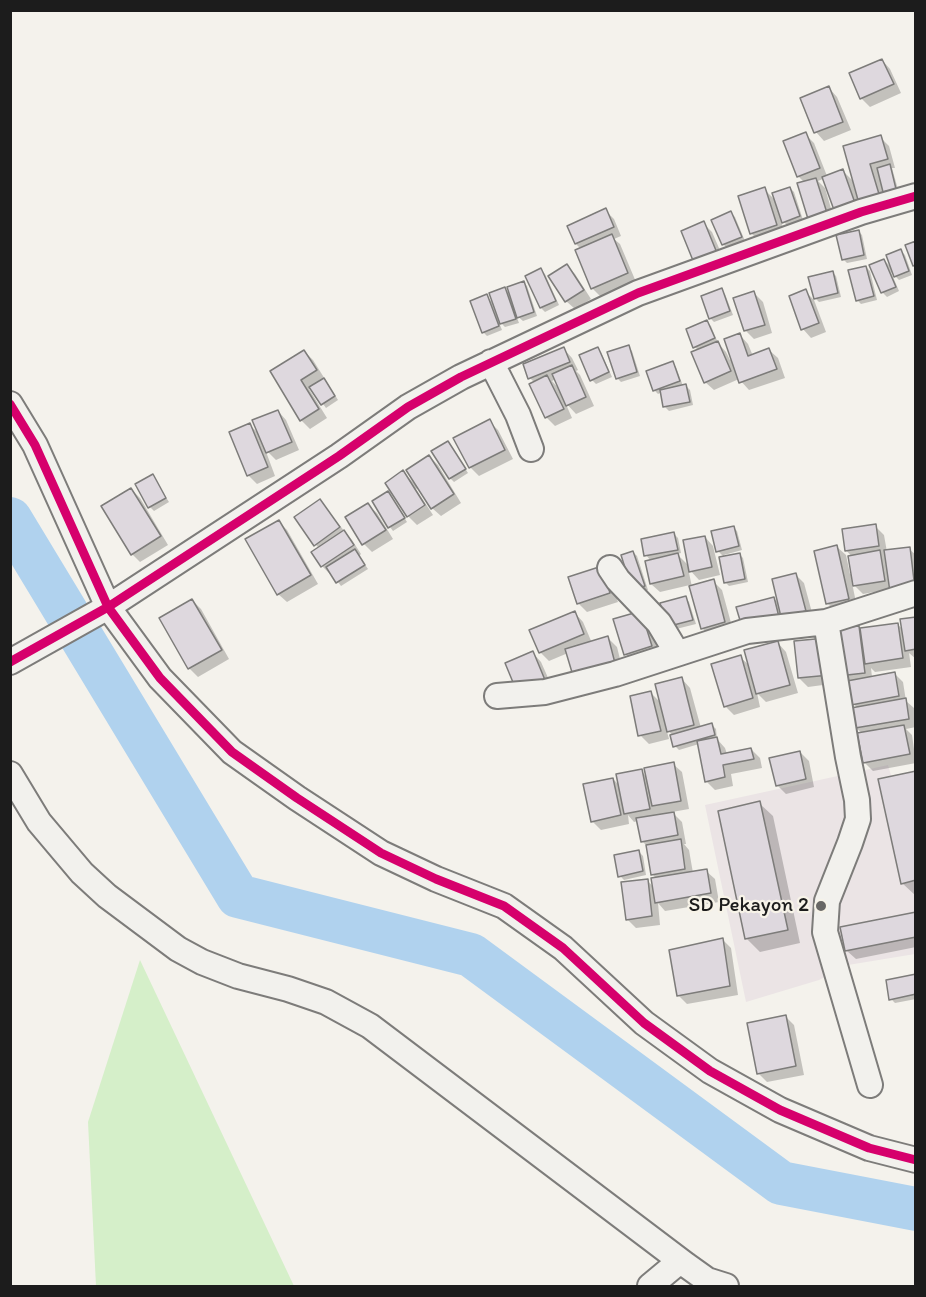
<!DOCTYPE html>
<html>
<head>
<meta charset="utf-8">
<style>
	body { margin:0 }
	#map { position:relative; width:926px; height:1297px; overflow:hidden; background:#f4f2ec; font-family:Itim,sans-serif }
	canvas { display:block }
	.frame { position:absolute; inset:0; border:12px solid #1c1c1c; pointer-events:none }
</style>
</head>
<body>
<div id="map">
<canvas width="926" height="1297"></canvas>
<div class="frame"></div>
</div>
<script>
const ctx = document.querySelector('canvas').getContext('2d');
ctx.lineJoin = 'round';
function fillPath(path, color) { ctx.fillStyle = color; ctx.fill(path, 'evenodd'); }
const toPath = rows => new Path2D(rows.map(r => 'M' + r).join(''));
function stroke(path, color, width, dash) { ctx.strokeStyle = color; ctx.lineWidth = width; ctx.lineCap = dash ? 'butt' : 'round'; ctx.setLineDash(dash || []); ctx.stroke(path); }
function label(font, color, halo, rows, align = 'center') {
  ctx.font = font + ' Itim,sans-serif'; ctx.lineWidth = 4.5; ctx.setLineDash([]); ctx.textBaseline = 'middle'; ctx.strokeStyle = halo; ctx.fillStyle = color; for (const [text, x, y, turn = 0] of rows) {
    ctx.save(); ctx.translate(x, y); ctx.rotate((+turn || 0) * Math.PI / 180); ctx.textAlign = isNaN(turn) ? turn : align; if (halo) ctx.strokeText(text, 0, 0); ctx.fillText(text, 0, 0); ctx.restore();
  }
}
const built = toPath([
	[888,765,915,858,915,954,848,965,819,980,746,1002,705,805]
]);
const green = toPath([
	[140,960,294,1286,96,1286,88,1122]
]);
const shadow = toPath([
	[882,60,890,69,901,93,870,107,861,98],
	[829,88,837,97,851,130,824,141,816,132],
	[805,134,814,143,827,176,843,171,855,183,880,137,889,146,895,168,892,168,899,193,888,195,882,189,886,203,868,208,857,196,862,212,825,178,818,181,825,188,835,222,818,227,805,183,798,176],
	[790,188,794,192,803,220,788,226,780,218,785,234,760,242,751,233,764,189,776,201],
	[605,210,614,219,621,236,614,239,620,244,636,282,601,297,592,288,581,249,576,244],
	[731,213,735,217,745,241,728,249,724,245,713,221],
	[703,223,712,232,725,262,695,262],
	[858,231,862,235,867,259,847,263,843,259],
	[901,251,905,255,912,275,899,280,891,272,899,291,887,297,883,293,871,266,884,260,893,269],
	[567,266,575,274,591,299,575,309,566,301],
	[866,267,870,271,877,300,861,304,857,300],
	[541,270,545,274,559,305,545,312,541,308,527,276],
	[832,272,836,276,841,297,819,302,815,298],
	[523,282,527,286,537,316,523,321,516,315,519,323,505,327,498,320,502,330,487,336,483,332,486,296,494,304,505,289,512,296],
	[721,290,725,294,733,315,714,322,710,318],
	[805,291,814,300,826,332,811,338,803,329,790,297],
	[754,293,763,302,772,333,754,339,745,330],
	[707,322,711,326,718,343,726,352,730,360,732,359,740,335,748,344,753,356,769,350,778,358,785,378,749,390,739,379,714,390,705,382,699,351,695,347],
	[628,347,632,351,640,376,621,382,617,378],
	[597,348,601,352,612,377,596,384,592,380],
	[564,349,572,358,578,370,576,371,580,375,594,406,576,414,565,402,572,418,555,426,547,418,531,385,535,383,530,378],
	[556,379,561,391,552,381],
	[304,351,313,360,338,400,326,408,311,387,309,389,327,418,310,429,301,420,272,371],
	[672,363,676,367,683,386,686,386,690,390,693,405,669,411,665,407,662,392,658,394,654,390],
	[278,411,286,420,299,450,276,460,265,449,275,476,257,484,248,475,250,425,261,436],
	[489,421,498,430,513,459,479,476,470,467,455,438],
	[448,442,468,473,454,482,450,478],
	[429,456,438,465,461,503,441,516,432,508,419,487,416,489,433,515,417,525,408,516,403,472,417,486],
	[152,476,169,502,154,511,150,507],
	[131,489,140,498,168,545,140,562,132,554],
	[392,497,407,522,393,531,390,527],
	[319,501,352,540,361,554,359,556,368,569,341,586,332,574,331,575,322,566,313,552,319,548,316,545],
	[368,505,377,513,393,539,372,552,364,544],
	[279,522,287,530,318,584,287,602,278,594],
	[875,526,884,535,887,552,909,549,916,555,916,598,891,589,863,594,852,583,857,607,836,612,827,603,837,547,846,555,850,574,852,573,852,557,846,550],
	[733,527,737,531,742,550,724,555,725,557,739,554,743,558,748,582,729,586,725,582,724,557,718,551],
	[674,534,678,538,681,553,677,554,690,567,705,537,713,546,720,575,699,580,688,568,692,587,713,581,722,590,733,630,711,637,702,628,690,585,660,592,651,584,651,561,646,555],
	[633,552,637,556,648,590,637,593],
	[795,574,804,583,814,620,743,626,774,598,780,605],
	[610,577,618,602,587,612,578,603],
	[685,598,689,602,696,624,672,630],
	[192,600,201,609,229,659,198,677,189,668],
	[575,613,583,622,592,643,608,638,617,647,624,675,568,653,549,661,540,652],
	[916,619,916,659,909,653,911,667,875,672,871,668,872,677,894,673,903,682,906,701,914,708,916,717,916,727,906,729,912,735,916,763,873,771,864,762,863,734,856,728,857,708,838,683,808,687,799,678,825,639,858,627,861,630,898,625,904,630],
	[649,621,659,655,634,662,625,654],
	[778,643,786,652,798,693,766,702,757,693,760,707,734,715,725,706,740,657,750,666],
	[533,653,541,662,553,689,527,699],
	[682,679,690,688,701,728,712,725,716,729,717,739,725,748,727,754,751,749,760,758,762,768,731,774,733,786,715,790,706,781,699,744,679,750,675,746,673,736,666,728,669,739,649,744,640,735,651,693,661,703],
	[800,752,809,761,814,787,786,794,777,785],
	[673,764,682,772,689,809,672,812,682,822,686,844,684,844,689,850,693,873,706,871,715,879,719,902,665,911,658,903,660,925,636,928,627,919,648,881,654,888,657,879,652,874,648,847,642,841,638,821,634,822,628,815,629,824,601,830,592,821,613,779,620,786,641,771,647,777],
	[916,773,916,896,902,883],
	[759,803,773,816,800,943,760,952,747,939],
	[639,852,643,856,646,875,624,880,620,876],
	[916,913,916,947,856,959,847,951],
	[722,939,731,948,738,995,687,1004,678,995],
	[915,976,916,999,895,1003,891,999],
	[785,1016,794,1025,804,1075,767,1082,759,1074,749,1024]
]);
const river = toPath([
	[10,519,238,896,471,955,781,1183,916,1209]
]);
const building = toPath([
	[882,59,894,84,860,99,849,73,882,59],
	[829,86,843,122,814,133,800,98,829,86],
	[806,132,820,168,797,177,783,141,806,132],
	[881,135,888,159,870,164,879,194,858,200,843,146,881,135],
	[890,164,896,189,883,192,877,168,890,164],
	[843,169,855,203,834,210,822,177,843,169],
	[816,178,827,213,808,219,797,183,816,178],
	[765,187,777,225,750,234,738,196,765,187],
	[790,187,800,216,782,223,772,193,790,187],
	[606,208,614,227,575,244,567,226,606,208],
	[731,211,742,237,722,245,711,220,731,211],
	[704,221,717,253,694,263,681,231,704,221],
	[859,230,864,255,842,260,836,235,859,230],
	[612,234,628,273,591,289,575,250,612,234],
	[916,241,916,265,913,266,905,245,916,241],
	[901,249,909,271,894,277,886,255,901,249],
	[884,259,896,287,881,293,869,265,884,259],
	[567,264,584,290,565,302,548,276,567,264],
	[866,266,874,296,856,301,848,270,866,266],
	[541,268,556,301,540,308,525,276,541,268],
	[833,271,838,293,814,299,808,277,833,271],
	[524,281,534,312,517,318,507,287,524,281],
	[505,287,516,319,500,324,489,293,505,287],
	[722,288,730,311,709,319,701,296,722,288],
	[806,289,819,323,801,330,789,296,806,289],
	[754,291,765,325,744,331,733,298,754,291],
	[487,294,499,326,482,333,470,301,487,294],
	[707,320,715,338,693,348,686,329,707,320],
	[740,333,748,356,769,348,777,369,739,383,724,339,740,333],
	[718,341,731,371,704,383,691,352,718,341],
	[629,345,637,372,616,379,607,352,629,345],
	[564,347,570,362,528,379,523,364,564,347],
	[598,347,609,372,590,381,579,355,598,347],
	[304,350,317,370,301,380,319,409,300,421,270,371,304,350],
	[673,361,680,381,653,391,646,371,673,361],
	[572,365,586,397,566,406,552,374,572,365],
	[547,375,564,409,545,418,529,384,547,375],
	[324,378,335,396,321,405,309,387,324,378],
	[686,384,690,402,663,407,660,390,686,384],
	[278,410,292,442,266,453,252,420,278,410],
	[490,419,505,450,469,468,453,438,490,419],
	[250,423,268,467,247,476,229,432,250,423],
	[448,441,466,469,449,479,431,451,448,441],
	[429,455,454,494,431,509,406,470,429,455],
	[403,470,425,505,407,517,385,483,403,470],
	[153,474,166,498,148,508,135,484,153,474],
	[131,488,161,536,131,555,101,506,131,488],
	[388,491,405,518,388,528,372,501,388,491],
	[320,499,340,527,314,546,294,517,320,499],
	[368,503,386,530,362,545,345,517,368,503],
	[279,520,311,575,277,595,245,539,279,520],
	[876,524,879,546,845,551,842,529,876,524],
	[734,526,739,546,716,552,711,531,734,526],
	[344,530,354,545,321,567,311,552,344,530],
	[674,532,678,550,644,556,641,539,674,532],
	[705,536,712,567,689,572,683,540,705,536],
	[837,545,849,599,826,604,814,551,837,545],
	[910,547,915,589,890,592,884,550,910,547],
	[355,549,365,565,336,583,326,567,355,549],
	[880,550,885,581,853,586,848,556,880,550],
	[633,551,645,586,632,590,621,555,633,551],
	[678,553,684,576,650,584,645,561,678,553],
	[740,553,745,579,724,583,719,557,740,553],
	[602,566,610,593,577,604,568,577,602,566],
	[796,573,806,611,781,617,772,579,796,573],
	[714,579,725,622,701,629,689,586,714,579],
	[686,596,693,620,666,627,660,603,686,596],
	[774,597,779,617,742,627,736,607,774,597],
	[192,599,222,650,188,669,159,618,192,599],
	[575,611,584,634,539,653,529,630,575,611],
	[641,611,652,646,624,655,613,619,641,611],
	[916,617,916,649,905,651,900,619,916,617],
	[898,623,903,658,865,664,860,628,898,623],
	[859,626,865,673,838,676,832,629,859,626],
	[608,636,616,667,574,679,565,649,608,636],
	[826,638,830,675,798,678,794,641,826,638],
	[778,641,790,685,756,694,744,650,778,641],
	[533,651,545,680,517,692,505,663,533,651],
	[741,655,753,698,724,707,711,664,741,655],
	[895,672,899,696,851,705,847,681,895,672],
	[682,677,694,725,667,732,655,684,682,677],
	[651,691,661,731,638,736,630,696,651,691],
	[906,698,909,719,855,728,851,708,906,698],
	[712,723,715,735,673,747,670,735,712,723],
	[904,725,910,754,863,763,857,733,904,725],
	[717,737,721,754,751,748,754,759,723,765,725,777,705,782,697,741,717,737],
	[800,751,806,779,776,786,769,758,800,751],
	[674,762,681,801,652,806,644,768,674,762],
	[642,769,650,809,624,814,616,774,642,769],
	[916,771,916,880,901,884,878,779,916,771],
	[613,778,621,815,591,822,583,784,613,778],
	[760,801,788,930,745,939,718,811,760,801],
	[674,812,678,835,641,842,636,818,674,812],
	[681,839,685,869,651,875,646,845,681,839],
	[639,850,643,871,618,877,614,855,639,850],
	[707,869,711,893,655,903,651,878,707,869],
	[648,879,652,916,626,920,621,882,648,879],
	[916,912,916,937,845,951,840,927,916,912],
	[723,938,730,986,677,996,669,950,723,938],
	[916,974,916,994,889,1000,886,980,916,974],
	[786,1015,796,1066,757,1074,747,1023,786,1015]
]);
const street = toPath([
	[491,362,518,415,531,449],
	[10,404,35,445,108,607,160,678,232,752,297,798,381,853,436,879,504,906,563,948,644,1023,710,1071,780,1110,869,1148,916,1160],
	[610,568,618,580,659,623,677,653],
	[826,622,848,757,857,800,858,819,850,843,827,901,825,932,870,1085],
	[10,662,108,607,339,456,408,407,461,377,638,293,861,212,916,196],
	[497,696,545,692,615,674,747,631,826,622,916,593],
	[10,774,39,822,82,873,107,896,178,949,202,962,238,976,288,989,326,1002,370,1026,686,1265,707,1280,726,1286],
	[650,1286,680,1261]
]);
const cycleway = toPath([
	[10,404,35,445,108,607,160,678,232,752,297,798,381,853,436,879,504,906,563,948,644,1023,710,1071,780,1110,869,1148,916,1160],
	[10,662,108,607,339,456,408,407,461,377,638,293,861,212,916,196]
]);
const markers = [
	[821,906,6,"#686765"]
];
const poiNames = [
	["SD Pekayon 2",809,906]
];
fillPath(built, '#ebe4e5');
fillPath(green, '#d5efc9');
fillPath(shadow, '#0003');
stroke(river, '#b0d2ee', 44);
fillPath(building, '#ded8de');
stroke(building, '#7d7c7a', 1.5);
stroke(street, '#7d7c7a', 28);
stroke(street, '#f2f1ed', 24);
stroke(cycleway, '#d6006c', 9);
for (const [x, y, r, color] of markers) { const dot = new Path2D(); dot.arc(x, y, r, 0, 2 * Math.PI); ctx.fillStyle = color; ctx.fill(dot); stroke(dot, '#f7f3e8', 2); }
label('21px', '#1c1c1c', '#f7f3e8', poiNames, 'right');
</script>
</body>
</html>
